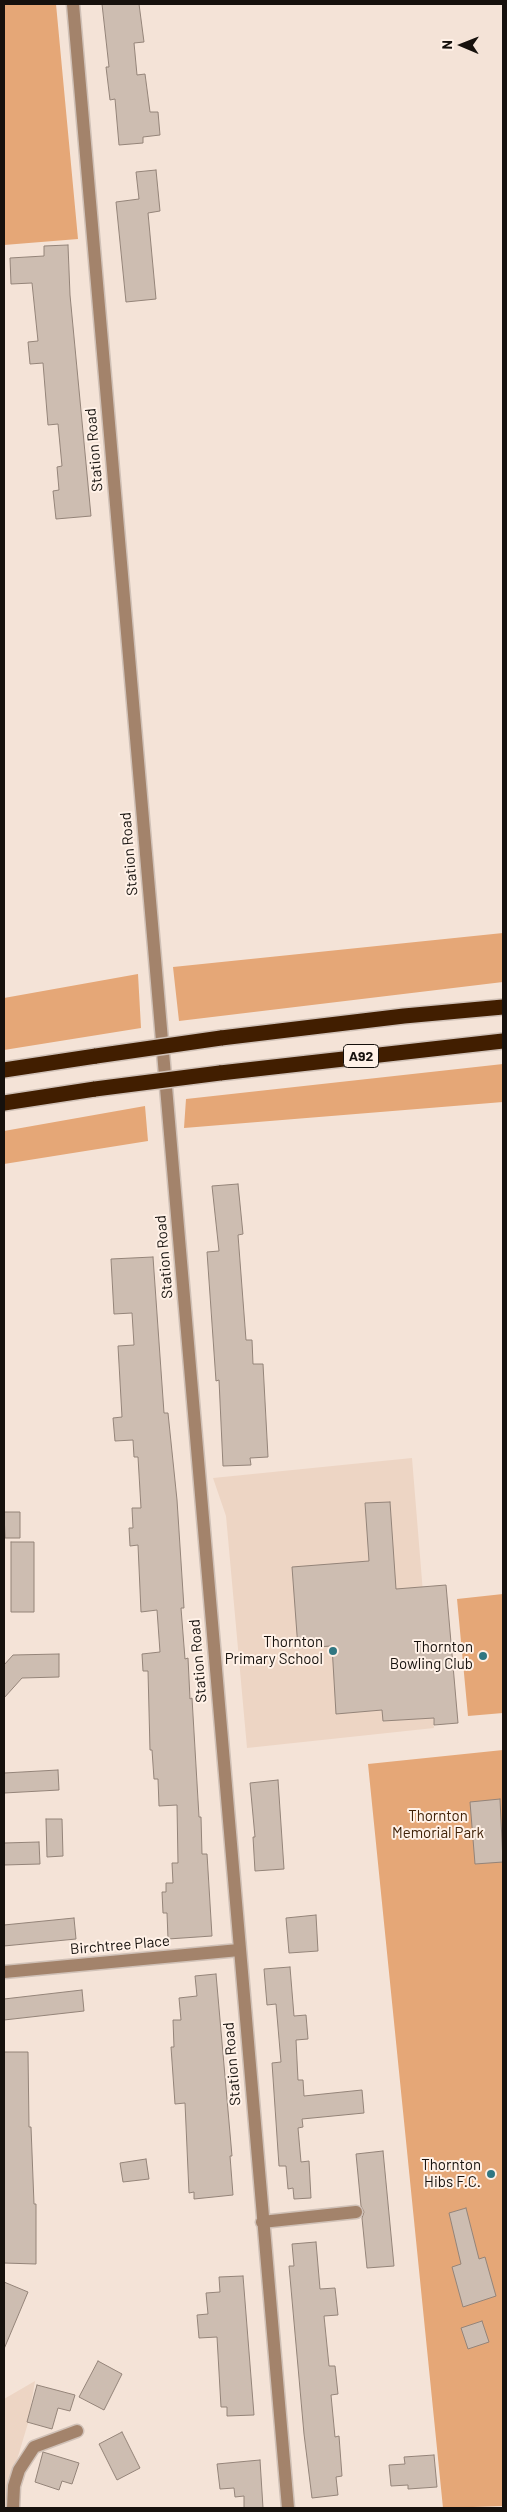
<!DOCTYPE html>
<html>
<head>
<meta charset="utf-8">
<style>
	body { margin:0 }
	#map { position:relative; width:507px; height:2512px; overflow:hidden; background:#f4e3d7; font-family:Barlow,sans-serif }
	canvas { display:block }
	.frame { position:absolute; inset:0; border:5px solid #16110d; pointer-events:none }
	.north { position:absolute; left:437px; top:20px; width:50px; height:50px; -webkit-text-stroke:4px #fff1e7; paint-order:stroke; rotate:271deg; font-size:14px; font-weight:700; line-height:20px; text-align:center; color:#16110d }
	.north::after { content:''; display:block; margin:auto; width:18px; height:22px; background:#16110d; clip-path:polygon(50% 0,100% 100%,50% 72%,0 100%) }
</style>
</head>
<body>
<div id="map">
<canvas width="507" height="2512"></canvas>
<div class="frame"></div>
<div class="north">N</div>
</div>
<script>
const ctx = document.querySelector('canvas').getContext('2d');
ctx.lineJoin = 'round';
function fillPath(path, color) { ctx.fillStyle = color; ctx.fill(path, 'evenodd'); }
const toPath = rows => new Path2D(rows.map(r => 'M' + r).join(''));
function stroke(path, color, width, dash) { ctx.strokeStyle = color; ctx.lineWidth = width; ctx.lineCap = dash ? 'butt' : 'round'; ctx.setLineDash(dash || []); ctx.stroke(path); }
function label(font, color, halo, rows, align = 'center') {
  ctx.font = font + ' Barlow,sans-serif'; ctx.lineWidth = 4; ctx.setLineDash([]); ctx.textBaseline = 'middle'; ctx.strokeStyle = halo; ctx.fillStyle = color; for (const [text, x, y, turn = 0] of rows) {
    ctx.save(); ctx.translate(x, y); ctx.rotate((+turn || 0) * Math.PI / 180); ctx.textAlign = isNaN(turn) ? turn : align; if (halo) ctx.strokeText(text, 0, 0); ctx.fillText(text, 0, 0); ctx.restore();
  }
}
const built = toPath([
	[412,1458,434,1728,247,1748,226,1516,213,1478],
	[35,2381,28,2423,8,2490,8,2508,4,2508,4,2399]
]);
const green = toPath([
	[4,4,56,4,78,239,4,245],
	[503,933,503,982,179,1021,173,967],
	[138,974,141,1028,4,1050,4,998],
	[503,1064,503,1102,184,1128,186,1099],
	[145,1106,148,1141,4,1164,4,1131],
	[503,1594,503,1713,468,1716,457,1599],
	[503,1750,503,2506,443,2508,368,1764]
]);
const building = toPath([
	[102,4,139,4,144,42,134,43,137,75,145,74,150,112,158,112,160,135,143,137,143,143,119,145,115,99,110,100,106,67,109,67,102,4],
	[156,170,160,211,148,213,156,299,126,302,116,202,139,199,136,172,156,170],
	[68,245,70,295,91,516,56,519,53,491,59,490,57,467,62,466,58,424,48,425,43,363,30,364,28,342,38,341,32,283,11,284,10,258,44,256,44,246,68,245],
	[238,1184,243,1234,238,1235,246,1340,252,1340,253,1364,263,1364,268,1457,250,1458,251,1465,223,1466,219,1380,216,1381,207,1252,219,1251,212,1186,238,1184],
	[153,1257,164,1413,168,1413,177,1500,184,1608,181,1608,185,1659,188,1658,190,1699,192,1698,199,1817,201,1817,202,1854,207,1854,212,1936,168,1939,167,1913,163,1913,162,1892,166,1892,166,1883,173,1883,172,1863,178,1863,177,1805,159,1806,158,1779,154,1779,152,1750,150,1750,148,1671,143,1671,142,1654,160,1652,157,1610,141,1612,138,1545,130,1546,129,1528,133,1528,132,1508,141,1508,138,1457,134,1457,133,1440,115,1441,113,1418,122,1417,118,1346,134,1345,132,1313,114,1314,111,1259,153,1257],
	[390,1502,396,1589,446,1585,458,1723,434,1725,434,1718,383,1721,382,1710,336,1714,332,1646,298,1648,292,1567,369,1561,365,1503,390,1502],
	[4,1512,20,1512,20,1538,5,1538,4,1512],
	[11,1542,34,1542,34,1612,11,1612,11,1542],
	[59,1654,59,1677,22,1678,4,1698,4,1665,13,1655,59,1654],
	[58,1770,59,1790,4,1793,4,1773,58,1770],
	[278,1780,284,1869,255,1871,253,1837,255,1837,250,1783,278,1780],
	[500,1799,503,1862,475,1864,470,1802,500,1799],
	[46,1819,62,1819,63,1856,47,1857,46,1819],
	[39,1842,40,1864,4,1865,4,1843,39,1842],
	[316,1915,318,1951,289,1953,286,1918,316,1915],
	[74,1918,76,1939,4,1946,4,1925,74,1918],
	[290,1967,294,2016,306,2015,308,2039,296,2040,298,2080,303,2080,304,2096,362,2090,364,2113,302,2119,303,2127,298,2128,301,2162,309,2161,311,2198,294,2199,293,2188,288,2189,286,2166,279,2166,272,2063,281,2062,276,2004,267,2005,264,1969,290,1967],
	[216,1974,232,2156,230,2156,233,2195,194,2199,194,2192,189,2193,185,2103,175,2104,171,2047,174,2047,173,2020,181,2020,179,1998,197,1996,195,1976,216,1974],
	[82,1990,84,2011,4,2020,4,1999,82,1990],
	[4,2052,28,2052,29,2127,31,2127,34,2204,36,2204,36,2264,4,2263,4,2052],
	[383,2151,394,2266,367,2268,362,2218,364,2212,361,2206,356,2154,383,2151],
	[146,2159,149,2179,123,2182,120,2163,146,2159],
	[466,2208,479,2259,485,2257,496,2296,463,2307,452,2267,461,2264,449,2213,466,2208],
	[316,2242,320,2289,335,2288,338,2315,324,2316,329,2366,335,2366,338,2394,331,2395,335,2437,339,2436,342,2476,336,2477,338,2495,312,2498,304,2434,289,2266,294,2266,292,2244,316,2242],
	[243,2276,254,2415,227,2416,227,2407,221,2407,217,2337,199,2338,197,2315,208,2314,206,2293,220,2292,219,2277,243,2276],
	[4,2282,28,2292,4,2349,4,2282],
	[482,2321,489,2342,468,2349,461,2328,482,2321],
	[98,2361,122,2374,104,2410,79,2397,98,2361],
	[37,2385,75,2395,70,2411,58,2408,52,2429,27,2422,37,2385],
	[122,2432,140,2468,117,2480,99,2444,122,2432],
	[43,2452,79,2463,72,2484,62,2481,59,2490,35,2482,43,2452],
	[434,2455,437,2487,408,2489,408,2485,391,2486,389,2465,405,2464,404,2457,434,2455],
	[260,2460,263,2508,244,2508,244,2496,235,2497,234,2488,220,2489,217,2464,260,2460]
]);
const minor = toPath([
	[73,4,288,2508],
	[4,1972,239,1950],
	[262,2222,356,2212],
	[13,2508,14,2486,19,2470,34,2447,77,2431]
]);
const highway = toPath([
	[221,1038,404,1016,503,1007],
	[4,1070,96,1056],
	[220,1073,503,1041],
	[4,1103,95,1089]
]);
const highwayBridge = toPath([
	[96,1056,221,1038],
	[95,1089,220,1073]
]);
const markers = [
	[333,1651,5,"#307782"],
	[483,1656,5,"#307782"],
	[491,2174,5,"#307782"]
];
const shields = [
	[361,1056,35]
];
const shieldNames = [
	["A92",361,1056]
];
const streetNames = [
	["Station Road",94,450,-95],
	["Station Road",129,854,-95],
	["Station Road",164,1257,-95],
	["Station Road",198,1661,-95],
	["Birchtree Place",120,1945,-5],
	["Station Road",232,2064,-95]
];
const poiNames = [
	["Thornton",323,1642],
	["Primary School",323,1659],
	["Thornton",473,1647],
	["Bowling Club",473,1664],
	["Thornton",481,2165],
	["Hibs F.C.",481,2182]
];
const parkNames = [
	["Thornton",438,1816],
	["Memorial Park",438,1833]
];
fillPath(built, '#edd5c4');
fillPath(green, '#e5a777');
fillPath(building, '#cdbdb1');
stroke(building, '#948479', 1);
stroke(minor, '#d0c1b7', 15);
stroke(highway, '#d0c1b7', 18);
stroke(minor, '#a3836b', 12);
stroke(highway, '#411e00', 15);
stroke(highwayBridge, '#d0c1b7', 18, []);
stroke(highwayBridge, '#411e00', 15);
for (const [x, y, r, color] of markers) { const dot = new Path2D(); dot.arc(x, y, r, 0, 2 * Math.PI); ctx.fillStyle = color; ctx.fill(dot); stroke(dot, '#fff1e7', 2); }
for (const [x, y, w] of shields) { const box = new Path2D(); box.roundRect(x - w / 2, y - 11.5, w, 23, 4); ctx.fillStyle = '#fff1e7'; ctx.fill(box); stroke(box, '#16110d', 1); }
label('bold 14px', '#16110d', null, shieldNames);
label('15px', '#16110d', '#fff1e7', streetNames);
label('15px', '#16110d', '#fff1e7', poiNames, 'right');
label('15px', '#412309', '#fff1e7', parkNames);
</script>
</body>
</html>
